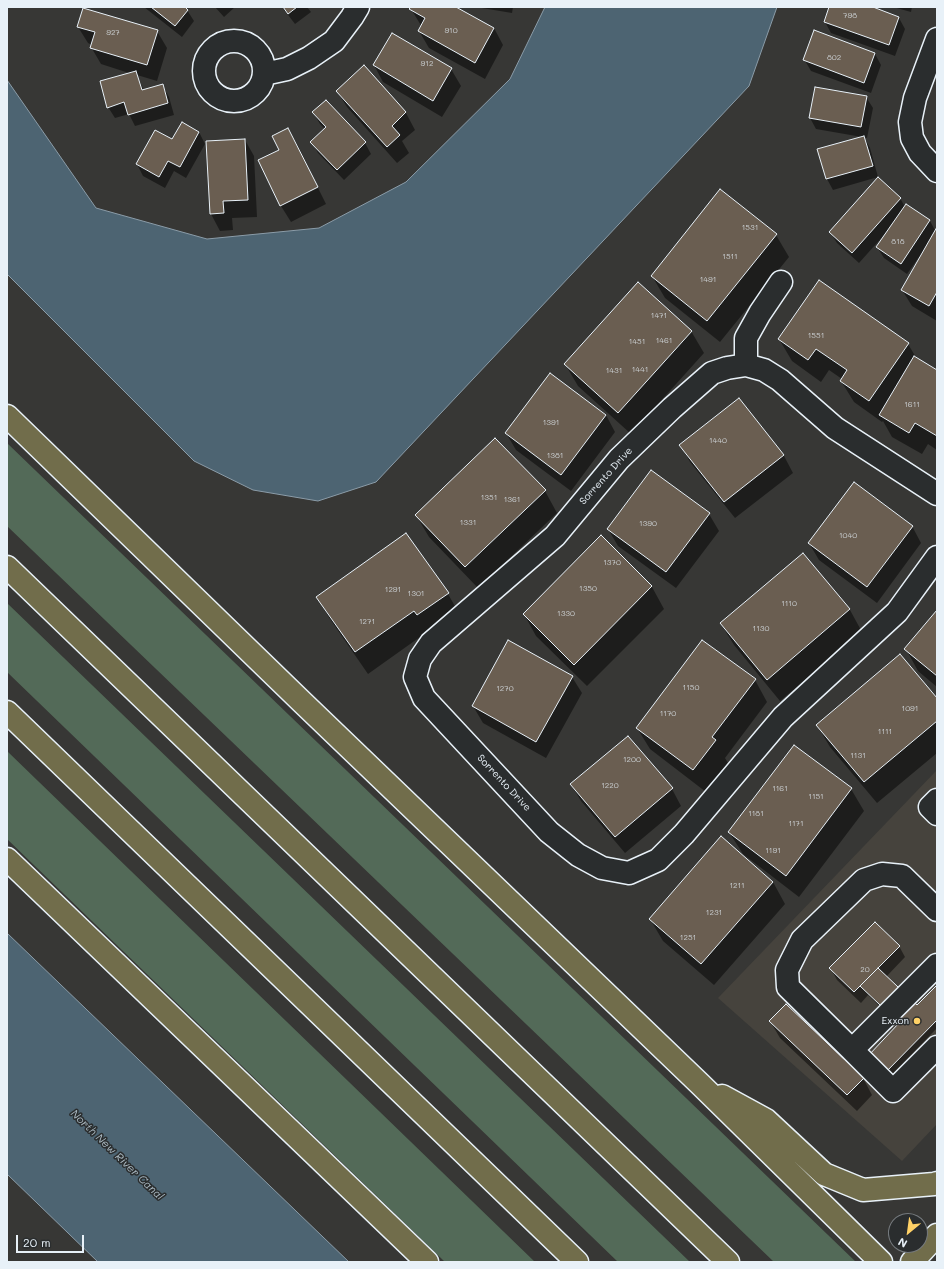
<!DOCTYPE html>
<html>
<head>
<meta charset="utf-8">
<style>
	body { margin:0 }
	#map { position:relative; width:944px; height:1269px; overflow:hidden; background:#373735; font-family:Mali,sans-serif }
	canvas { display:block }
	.frame { position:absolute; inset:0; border:8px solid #e8f1f8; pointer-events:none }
	.north { position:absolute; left:888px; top:1213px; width:40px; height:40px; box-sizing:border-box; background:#2a2d2e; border:1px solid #767b7f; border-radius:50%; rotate:209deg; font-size:11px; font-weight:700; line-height:16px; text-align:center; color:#e8f1f8 }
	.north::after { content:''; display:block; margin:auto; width:14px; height:18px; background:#ffd166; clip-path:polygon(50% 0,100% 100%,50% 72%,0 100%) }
	.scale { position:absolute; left:16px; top:1235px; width:68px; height:18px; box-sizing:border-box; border:2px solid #e8f1f8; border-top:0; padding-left:5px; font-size:12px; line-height:14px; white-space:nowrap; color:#e8f1f8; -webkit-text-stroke:3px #2a2d2e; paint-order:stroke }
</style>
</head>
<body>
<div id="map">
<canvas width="944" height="1269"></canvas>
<div class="frame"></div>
<div class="north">N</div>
<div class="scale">20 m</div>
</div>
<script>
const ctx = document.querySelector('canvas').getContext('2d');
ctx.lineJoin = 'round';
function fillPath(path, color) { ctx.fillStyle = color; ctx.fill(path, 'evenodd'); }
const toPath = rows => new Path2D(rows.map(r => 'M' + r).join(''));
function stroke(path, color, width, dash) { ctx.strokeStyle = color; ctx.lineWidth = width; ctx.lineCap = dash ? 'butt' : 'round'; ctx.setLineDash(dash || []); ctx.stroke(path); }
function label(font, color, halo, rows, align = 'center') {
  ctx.font = font + ' Mali,sans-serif'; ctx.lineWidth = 3; ctx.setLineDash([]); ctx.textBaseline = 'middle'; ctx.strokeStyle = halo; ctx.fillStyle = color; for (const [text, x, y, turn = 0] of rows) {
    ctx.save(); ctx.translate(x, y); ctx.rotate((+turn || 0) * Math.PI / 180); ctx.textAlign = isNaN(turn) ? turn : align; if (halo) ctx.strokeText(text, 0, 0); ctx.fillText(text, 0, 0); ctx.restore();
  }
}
const built = toPath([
	[937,770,937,1124,902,1161,718,998]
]);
const green = toPath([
	[7,443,856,1262,774,1262,7,526],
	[7,603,690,1262,618,1262,7,672],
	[7,751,535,1262,445,1262,7,839]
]);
const water = toPath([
	[545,7,777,7,749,86,376,482,318,501,253,490,194,461,7,274,7,80,96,208,207,239,319,228,406,182,510,79,545,7],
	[7,933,349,1262,98,1262,7,1174,7,933]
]);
const shadow = toPath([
	[144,7,183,7,187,10,194,21,182,37],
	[215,7,235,7,224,17],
	[282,7,307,7,311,12,295,24],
	[412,7,454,7,494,28,503,45,485,79,429,48,419,31,422,27,411,9],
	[476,7,513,7,512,13],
	[830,7,870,7,899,18,905,29,895,56,831,33,825,22],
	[893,7,912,7,911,12],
	[78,27,157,31,167,48,157,81,137,75,144,91,162,85,169,97,174,115,135,126,129,114,115,118,108,107,132,74,101,64,91,47,92,45,88,43],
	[815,31,875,54,881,65,871,93,811,71,804,59],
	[374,65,451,69,461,86,442,117,383,82],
	[364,66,406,113,415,130,402,141,409,153,397,163,347,107,337,91],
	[866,97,873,108,867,138,864,137,870,148,878,177,833,190,827,179,862,137,816,129,810,118],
	[313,112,365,143,371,154,344,180,318,153,312,142,325,129,320,124],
	[288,129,298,146,317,186,281,150],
	[155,131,173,141,199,132,205,144,186,178,174,171,165,188,143,176,137,164],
	[245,140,254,156,257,217,232,218,233,230,220,231,211,214],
	[318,188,326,204,291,222,281,206],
	[900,198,905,207,906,205,930,221,936,232,937,229,937,321,912,306,902,290,921,257,919,257,907,274,884,258,877,247,885,236,884,235,859,263,837,243,830,232],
	[776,235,789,257,720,342,665,298,652,276],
	[819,282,908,344,917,359,937,371,937,450,928,444,922,454,892,437,883,421,882,422,854,402,841,381,842,379,829,370,821,382,792,361,779,339],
	[691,331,704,353,631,434,578,386,565,364],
	[550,374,606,415,615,432,571,491,516,450,506,433],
	[739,400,784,456,793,473,735,518,690,462,681,445],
	[651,471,709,514,719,531,676,588,618,546,608,529],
	[545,491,557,513,478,588,429,537,416,515],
	[912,526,921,543,877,603,819,560,809,543],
	[601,537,652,587,664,609,587,686,536,636,524,614],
	[803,554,850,610,862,632,780,701,734,645,721,624],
	[448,594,460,615,427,632,368,674,330,619,317,597],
	[937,611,937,687,918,671,906,649],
	[572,677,582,693,546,758,483,723,473,706],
	[755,680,767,702,725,758,728,763,706,792,650,749,637,728],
	[937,699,937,753,877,803,830,747,817,725],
	[794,746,851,789,864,811,799,897,743,854,729,832],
	[571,784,672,789,681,806,625,853,581,801],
	[773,882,785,904,714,985,663,941,650,919],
	[899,946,905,957,886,977,917,1007,937,987,937,1028,889,1078,872,1061,899,1025,868,995,861,1003,837,980,831,969],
	[770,1021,863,1078,872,1095,857,1111,780,1038]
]);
const building = toPath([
	[151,7,185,7,188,10,175,26,151,7],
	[283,7,297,7,288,14,283,7],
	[411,7,456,7,494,28,475,63,418,31,425,18,409,9,411,7],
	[829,7,873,7,899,17,889,45,824,22,829,7],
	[83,8,158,30,147,65,90,48,95,32,77,27,83,8],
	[814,30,875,53,864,83,803,60,814,30],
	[392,33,452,68,433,101,373,65,392,33],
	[364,65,406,112,392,126,400,135,387,147,336,91,364,65],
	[136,71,142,90,163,84,168,103,128,115,124,102,107,108,100,81,136,71],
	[815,87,867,96,861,127,809,118,815,87],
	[326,100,366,142,337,170,310,142,326,127,312,112,326,100],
	[182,122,199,132,180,167,168,161,159,177,136,164,155,130,172,139,182,122],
	[288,128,318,187,280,206,258,160,279,150,272,136,288,128],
	[864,136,873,166,826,179,817,149,864,136],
	[245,139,248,200,223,201,224,213,210,214,206,141,245,139],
	[878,177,901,198,852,253,829,232,878,177],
	[720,189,777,234,707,321,651,276,720,189],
	[906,204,930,220,901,264,876,247,906,204],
	[937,227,937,292,929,306,901,290,937,227],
	[819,280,909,343,869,401,840,381,847,370,816,349,808,360,778,339,819,280],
	[638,282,692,331,618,413,564,364,638,282],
	[914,356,937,370,937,436,915,423,909,433,879,415,914,356],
	[550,373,606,415,561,475,505,433,550,373],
	[739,398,784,455,724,502,679,445,739,398],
	[495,438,546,490,465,567,415,515,495,438],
	[651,470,710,513,666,572,607,529,651,470],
	[854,482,913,526,867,587,808,543,854,482],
	[406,533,449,593,417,615,414,611,355,652,316,597,406,533],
	[601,535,652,586,574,665,523,614,601,535],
	[803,553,850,609,767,680,720,623,803,553],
	[937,610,937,676,904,649,937,610],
	[508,640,573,676,536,742,472,706,508,640],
	[702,640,756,679,712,737,716,740,693,770,636,728,702,640],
	[900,654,937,698,937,721,864,782,816,725,900,654],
	[628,736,673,788,615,837,570,784,628,736],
	[794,745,852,788,786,876,728,832,794,745],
	[721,836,773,882,701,964,649,919,721,836],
	[875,922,900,946,854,992,829,968,875,922],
	[878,968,917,1005,937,985,937,1020,885,1073,868,1056,899,1023,860,986,878,968],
	[786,1004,864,1078,847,1095,769,1021,786,1004]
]);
const minor = toPath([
	[937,39,915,98,910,122,912,138,920,153,937,171],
	'204 71a30 30 0 1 1 60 0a30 30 0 1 1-60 0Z',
	[264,74,287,69,309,58,334,41,352,17,358,7],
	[746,365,746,338,760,313,781,282],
	[937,494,835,428,780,380,764,370,746,365,727,368,712,373,672,408,619,459,555,536,431,643,420,659,415,677,424,698,549,832,578,855,602,868,629,873,658,860,684,834,783,717,897,612,937,557],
	[937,800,930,807,937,814],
	[937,965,852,1050,893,1091,937,1047],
	[852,1050,788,987,787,970,802,940,864,880,882,874,902,876,937,910]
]);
const major = toPath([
	[7,416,302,702,700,1084,881,1262],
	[7,859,427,1262],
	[722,1096,766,1120,824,1174,863,1190,934,1184,937,1183],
	[912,1262,937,1235]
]);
const highway = toPath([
	[7,567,728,1262],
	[7,712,577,1262]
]);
const markers = [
	[917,1021,4,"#ffd166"]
];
const numberNames = [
	["798",850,16],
	["910",451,31],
	["927",113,33],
	["802",834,58],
	["912",427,64],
	["1531",750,228],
	["818",898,242],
	["1511",730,257],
	["1491",708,280],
	["1471",659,316],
	["1551",816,336],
	["1461",664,341],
	["1451",637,342],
	["1441",640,370],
	["1431",614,371],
	["1611",912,405],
	["1391",551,423],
	["1440",718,441],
	["1381",555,456],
	["1351",489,498],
	["1361",512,500],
	["1331",468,523],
	["1390",648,524],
	["1040",848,536],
	["1370",612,563],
	["1350",588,589],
	["1291",393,590],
	["1301",416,594],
	["1110",789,604],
	["1330",566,614],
	["1271",367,622],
	["1130",761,629],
	["1150",691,688],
	["1270",505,689],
	["1091",910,709],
	["1170",668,714],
	["1111",885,732],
	["1131",858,756],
	["1200",632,760],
	["1220",610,786],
	["1161",780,789],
	["1151",816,797],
	["1181",756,814],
	["1171",796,824],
	["1191",773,851],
	["1211",737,886],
	["1231",714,913],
	["1251",688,938],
	["20",865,970]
];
const streetNames = [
	["Sorrento Drive",606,476,-48],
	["Sorrento Drive",504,783,47]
];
const poiNames = [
	["Exxon",909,1021]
];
const waterNames = [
	["North New River Canal",117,1155,44]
];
fillPath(built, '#46433d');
fillPath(green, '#536a58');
fillPath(water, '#4d6472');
stroke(water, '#8b9ca8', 1);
fillPath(shadow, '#0007');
fillPath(building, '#6a5e51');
stroke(building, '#e8f1f8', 1);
stroke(minor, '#e8f1f8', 25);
stroke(major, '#e8f1f8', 25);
stroke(highway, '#e8f1f8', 25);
stroke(minor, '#2a2d2e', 22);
stroke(major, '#716d4b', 22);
stroke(highway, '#716d4b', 22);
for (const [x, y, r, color] of markers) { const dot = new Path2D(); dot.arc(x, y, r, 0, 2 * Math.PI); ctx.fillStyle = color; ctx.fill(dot); stroke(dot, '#2a2d2e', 1.5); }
label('8px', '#c8ccce', null, numberNames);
label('10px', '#e8f1f8', '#2a2d2e', streetNames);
label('10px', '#e8f1f8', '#2a2d2e', poiNames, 'right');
label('italic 11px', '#aab9c2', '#2a2d2e', waterNames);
</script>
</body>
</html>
